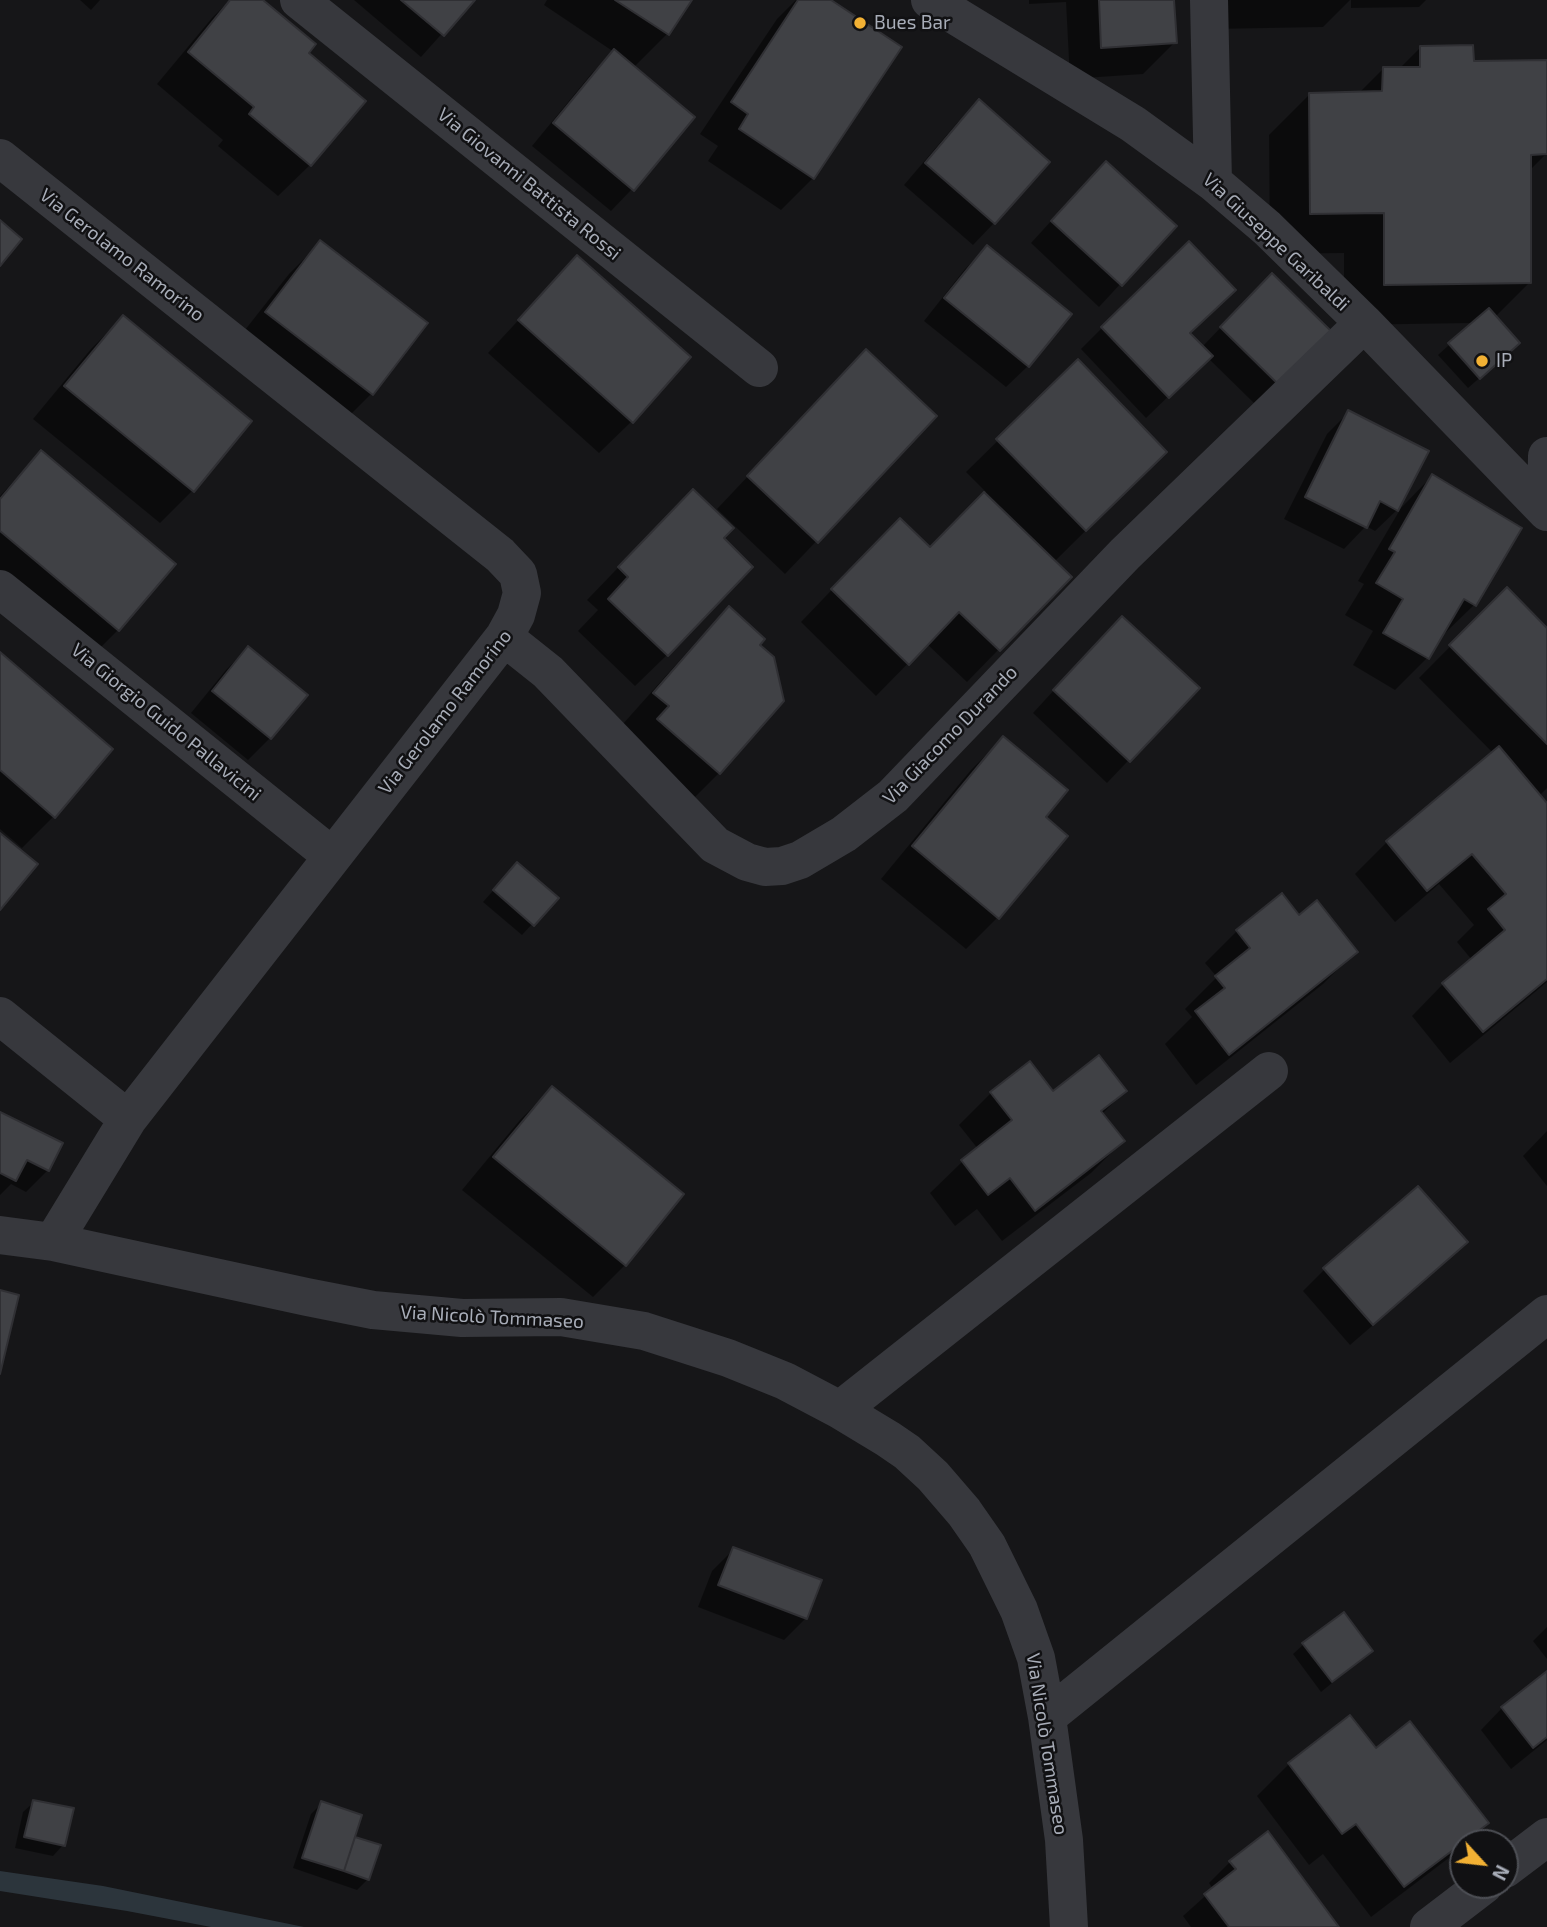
<!DOCTYPE html>
<html>
<head>
<meta charset="utf-8">
<style>
	body { margin:0 }
	#map { position:relative; width:1547px; height:1927px; overflow:hidden; background:#161618; font-family:"Exo 2",sans-serif }
	canvas { display:block }
	.north { position:absolute; left:1449px; top:1829px; width:70px; height:70px; box-sizing:border-box; background:#111113; border:2px solid #4d4f55; border-radius:50%; rotate:117deg; font-size:19px; font-weight:700; line-height:28px; text-align:center; color:#a8adb8 }
	.north::after { content:''; display:block; margin:auto; width:24px; height:32px; background:#f2b134; clip-path:polygon(50% 0,100% 100%,50% 72%,0 100%) }
</style>
</head>
<body>
<div id="map">
<canvas width="1547" height="1927"></canvas>
<div class="north">N</div>
</div>
<script>
const ctx = document.querySelector('canvas').getContext('2d');
ctx.lineJoin = 'round';
function fillPath(path, color) { ctx.fillStyle = color; ctx.fill(path, 'evenodd'); }
const toPath = rows => new Path2D(rows.map(r => 'M' + r).join(''));
function stroke(path, color, width, dash) { ctx.strokeStyle = color; ctx.lineWidth = width; ctx.lineCap = dash ? 'butt' : 'round'; ctx.setLineDash(dash || []); ctx.stroke(path); }
function label(font, color, halo, rows, align = 'center') {
  ctx.font = font + ' "Exo 2",sans-serif'; ctx.lineWidth = 5; ctx.setLineDash([]); ctx.textBaseline = 'middle'; ctx.strokeStyle = halo; ctx.fillStyle = color; for (const [text, x, y, turn = 0] of rows) {
    ctx.save(); ctx.translate(x, y); ctx.rotate((+turn || 0) * Math.PI / 180); ctx.textAlign = isNaN(turn) ? turn : align; if (halo) ctx.strokeText(text, 0, 0); ctx.fillText(text, 0, 0); ctx.restore();
  }
}
const water = toPath([
	[0,1871,103,1886,304,1927,211,1927,127,1911,0,1891]
]);
const shadow = toPath([
	[80,0,100,0,91,10],
	[230,0,261,0,306,54,310,165,278,196,218,146,223,140,157,84,212,18],
	[354,0,472,0,421,57],
	[547,0,689,0,667,34,633,68,632,189,611,211,532,146,592,73,614,52,544,5],
	[796,0,828,0,813,178,781,210,708,161,718,146,700,134,777,19],
	[1029,0,1173,0,1175,42,1143,74,1070,79,1066,2,1029,4],
	[1212,0,1350,0,1323,27,1213,29],
	[1351,0,1426,0,1419,7,1351,8],
	[1420,48,1546,154,1529,171,1530,282,1495,317,1507,354,1468,388,1438,355,1473,323,1344,325,1344,253,1270,254,1269,135,1310,94,1358,94,1383,69,1400,68],
	[979,102,994,223,973,245,904,185,957,123],
	[1084,185,1174,226,1099,307,1031,243],
	[321,242,371,394,340,425,234,344,289,274],
	[987,247,1028,366,1006,387,924,321,965,269],
	[577,257,688,357,631,422,599,453,488,353],
	[1250,297,1329,331,1256,405,1208,358,1146,418,1081,349,1102,328,1189,333,1202,347],
	[123,317,249,421,192,491,160,523,33,419,91,349],
	[1078,362,1165,452,1054,562,1069,577,967,682,927,644,876,696,801,622,868,552,929,549,986,492,966,472],
	[835,384,935,417,785,574,717,509],
	[1349,412,1397,510,1375,531,1366,526,1344,549,1284,519,1327,434],
	[41,452,174,564,118,630,86,662,0,589,0,496],
	[1432,476,1474,605,1442,636,1440,636,1427,658,1395,690,1353,665,1373,631,1345,615,1364,584,1358,581,1401,508],
	[661,523,721,538,667,655,635,686,578,631,598,610,587,600],
	[1507,589,1547,630,1547,788,1539,796,1547,806,1547,982,1450,1063,1412,1016,1443,984,1472,960,1457,942,1474,925,1439,884,1395,922,1355,874,1387,842,1493,753,1419,678],
	[729,609,758,645,719,773,687,805,622,725,697,641],
	[1100,640,1197,688,1107,783,1033,713],
	[248,648,305,695,270,738,248,760,191,713,226,670],
	[0,655,54,816,22,848,0,829],
	[1003,738,1043,817,1066,836,997,918,966,949,881,879,971,770],
	[507,875,556,898,522,935,483,902],
	[1299,918,1355,952,1323,984,1196,1085,1165,1044,1192,1017,1185,1009,1217,977,1205,963,1237,931],
	[1030,1064,1052,1093,1125,1091,1102,1114,1123,1141,1091,1173,1002,1241,977,1209,955,1226,930,1193,962,1162,978,1149,959,1125,991,1093],
	[552,1088,682,1195,625,1265,593,1297,462,1190,520,1120],
	[0,1114,48,1170,26,1192,11,1184,0,1195],
	[1547,1131,1547,1186,1523,1156],
	[1465,1242,1444,1264,1350,1345,1303,1291,1325,1269],
	[734,1549,806,1618,784,1640,698,1607,712,1571],
	[1547,1627,1547,1659,1533,1641],
	[1304,1644,1371,1651,1321,1692,1293,1654],
	[1547,1673,1547,1740,1511,1769,1481,1730,1502,1708],
	[1375,1750,1486,1823,1466,1843,1463,1843,1454,1854,1371,1917,1323,1854,1309,1865,1257,1796,1289,1764],
	[34,1802,63,1845,53,1856,15,1848,23,1812],
	[322,1803,353,1838,379,1846,368,1879,357,1890,293,1868,311,1814],
	[1230,1862,1337,1927,1191,1927,1183,1916,1213,1889,1209,1883]
]);
const building = toPath([
	[230,0,263,0,316,44,309,53,366,101,311,166,249,114,254,107,188,52,230,0],
	[401,0,475,0,444,36,401,0],
	[615,0,692,0,669,35,615,0],
	[798,0,831,0,902,47,814,179,739,129,748,114,731,102,798,0],
	[1099,0,1174,0,1177,43,1101,48,1099,0],
	[1473,45,1474,61,1547,60,1547,154,1531,155,1531,283,1384,285,1384,213,1310,214,1309,93,1382,91,1383,67,1420,67,1420,46,1473,45],
	[614,49,695,117,634,191,553,123,614,49],
	[979,99,1050,162,995,224,925,163,979,99],
	[1106,161,1177,226,1122,286,1051,221,1106,161],
	[0,220,22,239,0,266,0,220],
	[320,240,428,323,373,395,265,312,320,240],
	[1189,241,1236,290,1190,333,1213,356,1169,398,1101,327,1189,241],
	[987,245,1072,314,1029,367,944,298,987,245],
	[577,255,691,357,633,423,518,320,577,255],
	[1272,273,1331,331,1279,385,1220,327,1272,273],
	[1489,308,1520,343,1480,379,1448,343,1489,308],
	[123,315,252,421,194,492,64,386,123,315],
	[866,349,937,416,818,543,747,476,866,349],
	[1078,359,1167,452,1086,531,996,439,1078,359],
	[1348,410,1429,451,1398,511,1380,501,1367,528,1305,497,1348,410],
	[41,450,176,564,119,631,0,531,0,499,41,450],
	[1432,474,1522,528,1476,606,1464,599,1429,659,1383,633,1403,599,1376,583,1395,552,1389,549,1432,474],
	[693,489,734,528,724,538,753,567,668,656,608,599,628,577,618,567,693,489],
	[984,492,1072,577,1000,651,959,612,909,665,831,589,900,518,930,547,984,492],
	[1507,587,1547,628,1547,744,1449,645,1507,587],
	[729,606,765,639,760,645,774,657,784,701,720,774,657,719,669,706,653,693,729,606],
	[1122,616,1200,688,1130,762,1053,690,1122,616],
	[248,646,308,695,271,739,212,691,248,646],
	[0,652,113,749,55,818,0,770,0,652],
	[1003,736,1068,790,1046,817,1068,836,999,919,912,846,1003,736],
	[1499,746,1547,803,1547,979,1483,1032,1442,983,1505,930,1488,909,1506,894,1472,854,1427,891,1386,841,1499,746],
	[0,833,38,864,0,910,0,833],
	[517,862,559,898,534,926,493,890,517,862],
	[1282,893,1299,915,1317,900,1358,952,1229,1055,1195,1011,1225,988,1215,976,1250,948,1236,930,1282,893],
	[1099,1055,1127,1091,1101,1111,1125,1141,1035,1211,1010,1178,988,1195,961,1160,1012,1120,990,1092,1030,1061,1053,1091,1099,1055],
	[552,1086,684,1194,626,1266,493,1157,552,1086],
	[0,1112,63,1143,49,1171,27,1160,16,1181,0,1173,0,1112],
	[1418,1186,1468,1242,1373,1325,1323,1268,1418,1186],
	[0,1290,19,1295,0,1374,0,1290],
	[733,1547,822,1580,807,1619,718,1585,733,1547],
	[1344,1612,1373,1651,1332,1682,1302,1643,1344,1612],
	[1547,1671,1547,1737,1533,1748,1501,1707,1547,1671],
	[1350,1715,1376,1748,1410,1721,1489,1823,1404,1887,1356,1824,1342,1834,1288,1763,1350,1715],
	[33,1800,74,1808,65,1846,24,1837,33,1800],
	[321,1801,362,1815,344,1871,302,1858,321,1801],
	[1268,1831,1339,1927,1229,1927,1204,1894,1236,1869,1229,1861,1268,1831],
	[355,1837,381,1845,369,1880,344,1871,355,1837]
]);
const minor = toPath([
	[299,0,759,368],
	[930,0,1133,124,1213,182,1267,228,1364,323,1547,512],
	[1209,0,1213,182],
	[0,158,500,555,518,574,522,593,516,615,504,637,128,1119,53,1242],
	[1546,511,1547,456],
	[0,589,332,856],
	[504,637,548,672,715,845,747,862,765,867,782,866,800,860,844,834,893,796,1125,554,1364,323],
	[0,1016,128,1119],
	[0,1235,53,1242,307,1297,373,1310,462,1318,561,1317,644,1331,728,1358,785,1381,840,1410,888,1439,907,1452,933,1476,964,1512,987,1545,1019,1610,1036,1658,1047,1717,1064,1840,1069,1927],
	[840,1410,1269,1071],
	[1047,1717,1547,1314],
	[1505,1869,1547,1837],
	[1429,1927,1484,1885]
]);
const markers = [
	[860,23,7,"#f2b134"],
	[1482,361,7,"#f2b134"]
];
const poiNames = [
	["Bues Bar",874,23],
	["IP",1496,361]
];
const streetNames = [
	["Via Giovanni Battista Rossi",529,184,39],
	["Via Giuseppe Garibaldi",1276,242,43],
	["Via Gerolamo Ramorino",122,255,38],
	["Via Gerolamo Ramorino",445,712,-52],
	["Via Giorgio Guido Pallavicini",166,722,39],
	["Via Giacomo Durando",950,735,-46],
	["Via Nicolò Tommaseo",492,1317,3],
	["Via Nicolò Tommaseo",1047,1744,81]
];
fillPath(water, '#2c353c');
fillPath(shadow, '#0007');
fillPath(building, '#404145');
stroke(building, '#303034', 2);
stroke(minor, '#37383d', 38);
for (const [x, y, r, color] of markers) { const dot = new Path2D(); dot.arc(x, y, r, 0, 2 * Math.PI); ctx.fillStyle = color; ctx.fill(dot); stroke(dot, '#111113', 2.5); }
label('19px', '#a8adb8', '#111113', poiNames, 'left');
label('19px', '#a8adb8', '#111113', streetNames);
</script>
</body>
</html>
